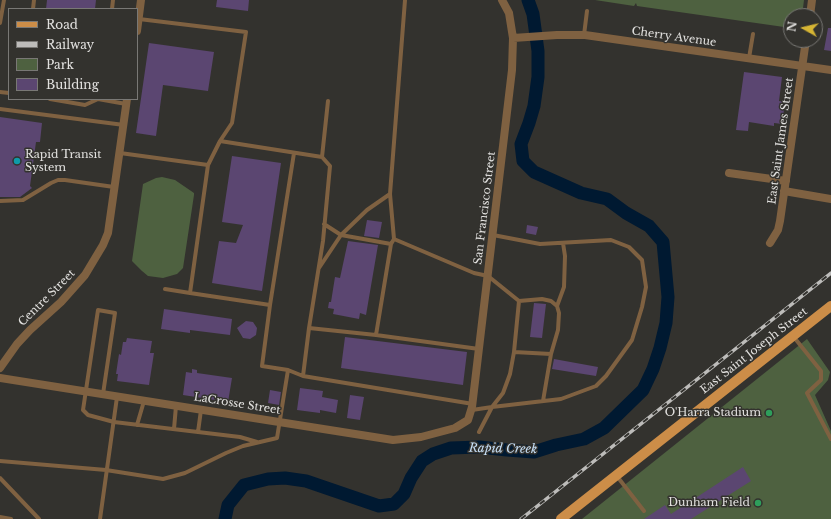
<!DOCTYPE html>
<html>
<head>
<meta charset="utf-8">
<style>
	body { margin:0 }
	#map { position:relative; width:831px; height:519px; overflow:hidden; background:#33322e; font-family:"Libre Baskerville",serif }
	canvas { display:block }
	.legend { position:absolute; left:8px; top:8px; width:130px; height:92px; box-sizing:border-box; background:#33322e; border:1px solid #797875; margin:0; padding:5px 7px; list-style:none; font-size:12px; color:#e2e1df }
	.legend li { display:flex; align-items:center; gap:8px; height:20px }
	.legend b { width:20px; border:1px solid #797875 }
	.north { position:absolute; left:783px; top:8px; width:40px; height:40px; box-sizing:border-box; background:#33322e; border:1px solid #797875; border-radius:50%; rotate:278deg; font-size:11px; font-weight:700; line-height:16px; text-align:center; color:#e2e1df }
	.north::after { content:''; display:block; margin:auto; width:14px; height:18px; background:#d6b534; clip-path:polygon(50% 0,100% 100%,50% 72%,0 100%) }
</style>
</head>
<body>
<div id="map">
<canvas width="831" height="519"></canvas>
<ul class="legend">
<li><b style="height:5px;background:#cc8d48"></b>Road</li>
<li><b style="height:5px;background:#bdbcba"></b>Railway</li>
<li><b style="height:11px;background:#4e6140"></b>Park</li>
<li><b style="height:11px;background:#5b4671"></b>Building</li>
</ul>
<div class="north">N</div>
</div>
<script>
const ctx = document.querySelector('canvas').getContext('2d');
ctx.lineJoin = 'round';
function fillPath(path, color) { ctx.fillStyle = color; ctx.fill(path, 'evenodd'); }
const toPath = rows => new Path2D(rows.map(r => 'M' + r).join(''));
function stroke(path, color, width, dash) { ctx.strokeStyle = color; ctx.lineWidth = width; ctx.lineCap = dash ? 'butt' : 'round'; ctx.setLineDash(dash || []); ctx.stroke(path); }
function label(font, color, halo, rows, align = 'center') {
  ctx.font = font + ' "Libre Baskerville",serif'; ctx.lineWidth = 3; ctx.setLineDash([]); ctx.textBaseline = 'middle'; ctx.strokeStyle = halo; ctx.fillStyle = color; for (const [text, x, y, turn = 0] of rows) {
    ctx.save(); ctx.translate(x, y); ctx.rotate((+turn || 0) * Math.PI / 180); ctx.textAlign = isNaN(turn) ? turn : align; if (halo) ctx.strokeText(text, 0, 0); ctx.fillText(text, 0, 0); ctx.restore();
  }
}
const green = toPath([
	[595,0,804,0,802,16,791,16,791,28,637,6,636,3,634,6],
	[162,177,175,180,194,193,194,195,183,268,177,274,163,278,148,276,142,271,132,261,143,184,156,178],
	[807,339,830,372,828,380,815,395,831,431,831,519,582,519]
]);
const river = toPath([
	[225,519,228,505,244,485,268,479,285,478,306,481,379,506,394,504,404,494,411,478,422,461,433,454,451,448,479,447,507,450,534,452,556,445,584,439,604,428,643,390,653,369,660,348,666,323,668,297,663,242,649,226,626,213,607,199,581,193,534,172,523,161,521,144,529,123,534,106,538,77,538,51,533,14,528,0]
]);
const building = toPath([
	[47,0,96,0,95,9,46,9],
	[217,0,249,0,248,11,216,7],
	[828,28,831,28,831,51,824,50],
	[149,43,214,52,208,91,163,85,156,136,136,133],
	[744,72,782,77,779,101,785,102,782,124,774,123,774,126,749,122,748,131,736,130],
	[0,117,42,123,40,142,36,142,30,186,32,188,20,197,0,197],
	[232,156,281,163,262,291,212,283,219,241,236,243,243,225,222,222],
	[367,220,382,222,379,238,364,236],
	[527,225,538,227,536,235,526,233],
	[348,241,378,245,366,315,360,313,359,319,333,314,334,309,328,308,329,302,331,302,335,277,340,278],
	[534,303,546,304,542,338,530,337],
	[164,309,232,319,230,335,190,330,190,333,161,329],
	[246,321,253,322,257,328,256,335,250,339,243,338,237,328],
	[345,337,467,352,463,385,341,368],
	[127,338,152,341,150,353,154,353,149,385,117,381,118,374,116,374,119,354,121,355,123,342,126,342],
	[554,359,598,367,596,376,552,369],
	[192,369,197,370,197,373,232,378,228,402,183,395,186,372,192,373],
	[300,388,323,391,322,397,338,400,336,413,320,410,320,413,297,410],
	[270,390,281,392,279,405,268,403],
	[350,395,364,397,360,420,347,418],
	[743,467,751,481,691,519,644,519,665,505,671,514]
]);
const service = toPath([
	[405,0,390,194,394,239,474,273,488,276,519,301,542,299,551,301,557,306,559,313,558,330,551,354,514,352,510,374,503,393,492,407,472,410],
	[33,9,34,0],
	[112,9,113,0],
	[0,23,4,0],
	[584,35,587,11],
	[749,58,753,34],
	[0,92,9,93],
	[50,99,85,105,98,99,126,104],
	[0,109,124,125],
	[220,141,322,157,330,166,323,241,309,328,303,376],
	[120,153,208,165,220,141,232,123,246,32,139,19],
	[322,157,328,101],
	[208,165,190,293,270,305,262,366,288,370,303,376,473,404],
	[0,201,23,200,51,183,58,180,65,180,114,187],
	[324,224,341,235,391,244],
	[319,268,341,235,367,210,390,194],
	[165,289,190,293],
	[270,305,294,153],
	[557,306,564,287,565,256,563,243],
	[309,328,376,335,391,244,394,239],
	[376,335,479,349],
	[793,336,821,371,821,380,807,393,831,439],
	[514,352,519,301],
	[103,394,115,313,98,310,83,410,88,415,114,422,240,437,257,442],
	[543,401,551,354],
	[137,425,144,401],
	[174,429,176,406],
	[198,432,201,410],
	[479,432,492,407,561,399,596,386,606,376,632,340,642,307,646,287,642,260,629,247,611,240,540,244,493,235],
	[0,461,106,470,163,479,185,473,226,453,243,446,277,438,288,370],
	[616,475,644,511],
	[0,478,39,519],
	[0,517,11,519],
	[100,519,117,397]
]);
const minor = toPath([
	[810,16,812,0],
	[137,31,141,0],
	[513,38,557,35,585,35,831,70],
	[729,173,786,181],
	[784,191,831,199],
	[770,243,778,230,780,221,806,40],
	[0,368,17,344,30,330,61,302,85,275,103,245,108,233,127,99],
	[0,378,393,440,421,437,455,428,468,420,472,407,512,70,513,38,509,13,502,0]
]);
const primary = toPath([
	[561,519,831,306]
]);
const rail = toPath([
	[521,519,831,273]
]);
const markers = [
	[17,161,4,"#0f9aa8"],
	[769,413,4,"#2e9e5b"],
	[758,503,4,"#2e9e5b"]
];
const streetNames = [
	["Cherry Avenue",674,37,8],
	["East Saint James Street",781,141,-82],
	["San Francisco Street",485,208,-83],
	["Centre Street",47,298,-45],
	["East Saint Joseph Street",754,351,-38],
	["LaCrosse Street",237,404,9]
];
const poiNames = [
	["Rapid Transit",25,155,"left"],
	["System",25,168,"left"],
	["O'Harra Stadium",761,413],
	["Dunham Field",750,503]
];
const waterNames = [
	["Rapid Creek",503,449,1]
];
fillPath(green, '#4e6140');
stroke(river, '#001931', 13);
fillPath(building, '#5b4671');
stroke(service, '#7f6141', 4);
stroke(minor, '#7f6141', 8);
stroke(primary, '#cc8d48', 10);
stroke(rail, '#bdbcba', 3.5);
stroke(rail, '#33322e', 2, [6]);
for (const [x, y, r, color] of markers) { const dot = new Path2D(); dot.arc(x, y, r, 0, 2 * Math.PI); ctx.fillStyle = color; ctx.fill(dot); stroke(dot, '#33322e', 1.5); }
label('11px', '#e2e1df', '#33322e', streetNames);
label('11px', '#e2e1df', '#33322e', poiNames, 'right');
label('italic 12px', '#c7e0f8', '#33322e', waterNames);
</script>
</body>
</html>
